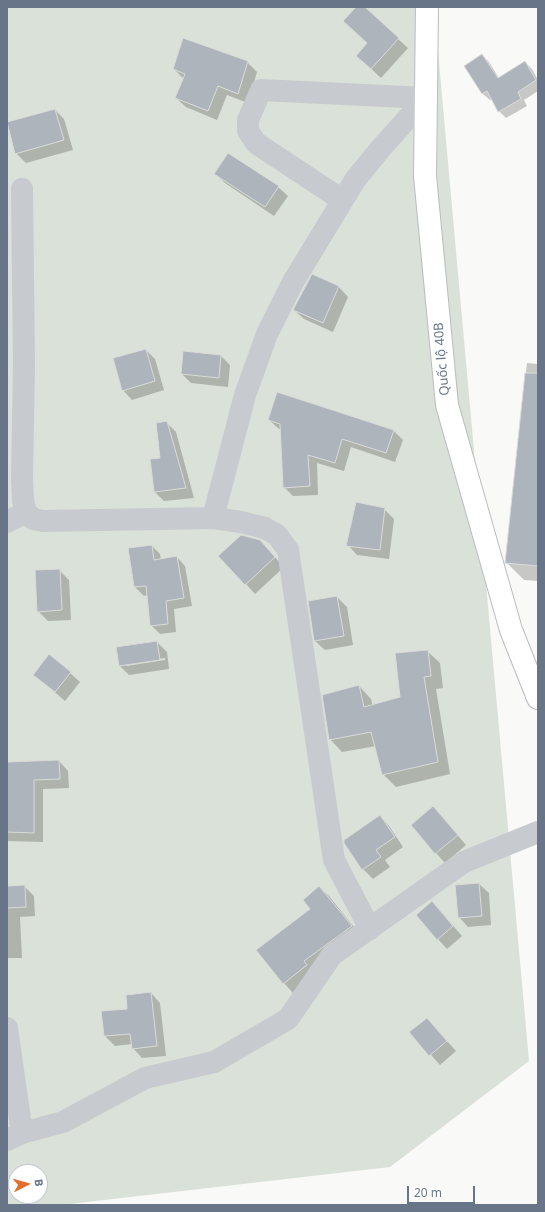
<!DOCTYPE html>
<html>
<head>
<meta charset="utf-8">
<style>
	body { margin:0 }
	#map { position:relative; width:545px; height:1212px; overflow:hidden; background:#f9f9f7; font-family:"Noto Sans",sans-serif }
	canvas { display:block }
	.frame { position:absolute; inset:0; border:8px solid #687588; pointer-events:none }
	.north { position:absolute; left:8px; top:1164px; width:40px; height:40px; box-sizing:border-box; background:#fff; border:1px solid #c3c8cf; border-radius:50%; rotate:84deg; font-size:11px; font-weight:700; line-height:16px; text-align:center; color:#687588 }
	.north::after { content:''; display:block; margin:auto; width:14px; height:18px; background:#e36f2d; clip-path:polygon(50% 0,100% 100%,50% 72%,0 100%) }
	.scale { position:absolute; left:407px; top:1186px; width:68px; height:18px; box-sizing:border-box; border:2px solid #687588; border-top:0; padding-left:5px; font-size:12px; line-height:14px; white-space:nowrap; color:#687588; -webkit-text-stroke:3px #fff; paint-order:stroke }
</style>
</head>
<body>
<div id="map">
<canvas width="545" height="1212"></canvas>
<div class="frame"></div>
<div class="north">B</div>
<div class="scale">20 m</div>
</div>
<script>
const ctx = document.querySelector('canvas').getContext('2d');
ctx.lineJoin = 'round';
function fillPath(path, color) { ctx.fillStyle = color; ctx.fill(path, 'evenodd'); }
const toPath = rows => new Path2D(rows.map(r => 'M' + r).join(''));
function stroke(path, color, width, dash) { ctx.strokeStyle = color; ctx.lineWidth = width; ctx.lineCap = dash ? 'butt' : 'round'; ctx.setLineDash(dash || []); ctx.stroke(path); }
function label(font, color, halo, rows, align = 'center') {
  ctx.font = font + ' "Noto Sans",sans-serif'; ctx.lineWidth = 4; ctx.setLineDash([]); ctx.textBaseline = 'middle'; ctx.strokeStyle = halo; ctx.fillStyle = color; for (const [text, x, y, turn = 0] of rows) {
    ctx.save(); ctx.translate(x, y); ctx.rotate((+turn || 0) * Math.PI / 180); ctx.textAlign = isNaN(turn) ? turn : align; if (halo) ctx.strokeText(text, 0, 0); ctx.fillText(text, 0, 0); ctx.restore();
  }
}
const green = toPath([
	[7,7,434,7,529,1061,390,1167,61,1205,7,1205],
	[16,1172,40,1172,40,1196,16,1196]
]);
const shadow = toPath([
	[357,7,363,7,408,48,381,78,367,65,368,44,344,21],
	[482,55,489,62,499,78,525,62,532,69,538,80,538,91,524,100,527,106,506,118,499,111,492,99,490,100,483,94,466,66],
	[247,62,257,72,248,103,227,95,217,120,186,107,176,98,184,79,174,69],
	[55,110,64,119,73,150,26,163,16,153],
	[216,174,278,187,288,196,274,216,225,183],
	[313,275,339,287,348,297,333,332,304,319,294,310],
	[146,350,155,359,164,390,132,400,123,390],
	[221,356,230,365,228,387,191,383,182,374],
	[527,363,538,364,538,581,524,580,506,562],
	[277,393,394,431,403,440,395,462,351,447,344,471,317,463,318,495,293,496,284,487,281,430,278,428,269,420],
	[166,422,176,432,194,498,164,501,154,491,162,459],
	[384,509,394,519,389,559,357,555,348,545],
	[260,541,284,567,255,594,246,584],
	[152,546,160,554,161,560,177,557,185,566,192,606,174,609,176,632,160,634,151,625,148,595,144,596,135,587],
	[59,570,69,580,71,620,48,621,38,611],
	[337,597,347,607,353,645,325,650,315,641],
	[157,642,167,652,169,669,129,675,120,666],
	[165,658,165,660,126,666,126,664],
	[427,651,440,663,443,688,436,689,450,774,396,787,383,774,376,746,342,752,330,739,359,686,371,699,373,706,401,698],
	[70,673,80,682,65,701,34,674],
	[59,761,68,771,69,788,43,789,43,842,7,841,7,763],
	[433,807,466,845,445,863,436,853],
	[380,816,389,826,403,847,385,860,390,867,373,879,363,869,345,843],
	[479,884,489,893,491,925,468,927,459,917,456,886],
	[24,886,34,896,35,916,20,917,22,958,7,958,7,887],
	[319,887,329,896,361,936,293,993,284,983],
	[441,912,462,936,447,949,438,939],
	[151,993,160,1003,166,1056,142,1058,133,1048,132,1044,115,1046,105,1036,128,1009],
	[427,1019,456,1051,440,1065,411,1032]
]);
const building = toPath([
	[356,7,365,7,399,38,371,69,356,56,367,43,343,21,356,7],
	[183,38,248,61,238,94,218,86,208,111,175,98,185,74,173,69,183,38],
	[482,54,498,78,525,61,536,80,518,92,521,99,498,112,487,91,482,94,464,66,482,54],
	[55,109,64,140,15,154,7,122,55,109],
	[228,153,279,186,265,207,214,174,228,153],
	[312,274,339,286,323,323,293,310,312,274],
	[146,349,155,381,122,391,113,358,146,349],
	[183,351,221,355,219,378,181,374,183,351],
	[525,373,538,373,538,566,505,563,525,373],
	[277,392,394,430,386,453,342,439,335,463,308,455,310,486,283,488,280,424,268,420,277,392],
	[167,421,186,488,154,492,150,459,160,458,156,423,167,421],
	[356,502,385,508,380,550,346,546,356,502],
	[241,535,260,540,275,557,245,585,218,556,241,535],
	[152,545,154,560,177,556,184,598,166,601,168,624,150,626,146,586,134,587,128,548,152,545],
	[60,569,62,610,37,612,35,570,60,569],
	[337,596,344,636,314,641,308,601,337,596],
	[157,641,160,660,119,666,116,647,157,641],
	[428,650,431,676,424,677,438,762,382,775,371,732,329,740,322,695,359,685,364,707,400,697,395,653,428,650],
	[49,654,71,672,55,692,33,675,49,654],
	[59,760,60,779,34,780,34,833,7,832,7,762,59,760],
	[433,806,458,835,435,854,411,825,433,806],
	[380,815,395,837,376,850,381,857,362,870,344,843,344,840,380,815],
	[479,883,482,916,458,918,455,885,479,883],
	[25,885,26,907,7,908,7,886,25,885],
	[319,886,352,926,304,961,307,965,283,984,256,950,310,909,303,900,319,886],
	[432,901,453,926,437,940,416,915,432,901],
	[151,992,157,1046,132,1049,130,1034,104,1036,101,1011,127,1009,126,995,151,992],
	[427,1018,447,1041,429,1056,409,1032,427,1018]
]);
const minor = toPath([
	[22,189,24,364,22,478,23,500,26,512,33,519,43,521,213,518,241,522,265,528,277,535,288,550,334,860,370,929],
	[342,200,256,143,248,131,248,120,261,90,426,98],
	[213,518,245,395,267,334,293,282,355,180,381,148,426,98],
	[7,522,26,512],
	[7,1028,22,1133],
	[7,1140,22,1133,63,1122,145,1078,214,1062,288,1019,332,955,464,862,538,832]
]);
const highway = toPath([
	[427,7,425,176,447,405,511,630,538,698]
]);
const streetNames = [
	["Quốc lộ 40B",442,359,-95]
];
fillPath(green, '#dae1d8');
fillPath(shadow, '#0003');
fillPath(building, '#aeb4bc');
stroke(building, '#dbdbd9', 1);
stroke(highway, '#babcc0', 24);
stroke(minor, '#c7cace', 22);
stroke(highway, '#fff', 22);
label('13px', '#687588', '#fff', streetNames);
</script>
</body>
</html>
